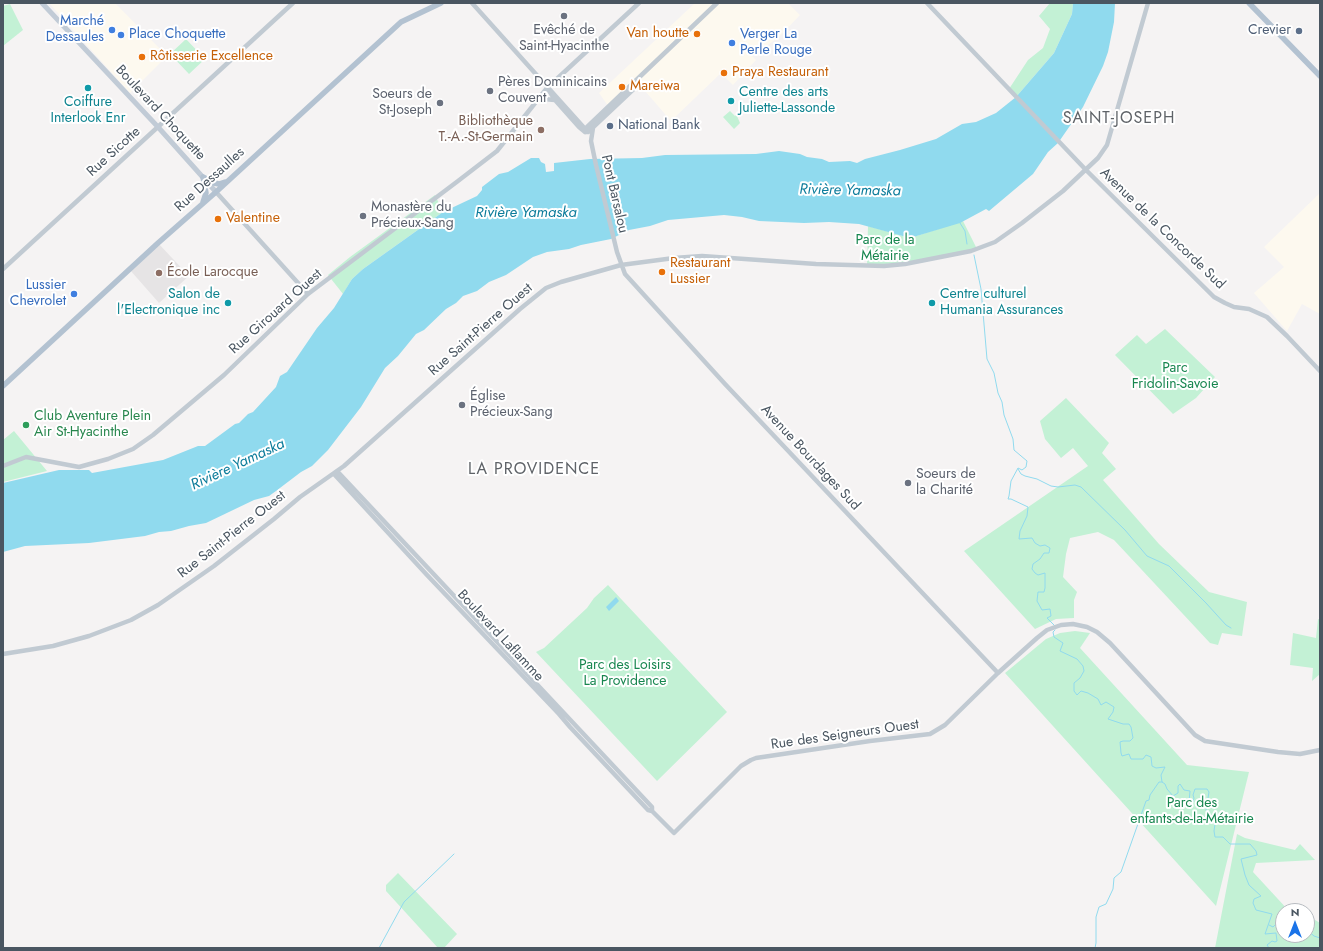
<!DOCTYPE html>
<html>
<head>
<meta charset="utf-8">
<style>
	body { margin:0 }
	#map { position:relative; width:1323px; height:951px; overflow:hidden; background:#f5f3f3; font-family:Jost,sans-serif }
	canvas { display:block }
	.frame { position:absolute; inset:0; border:4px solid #4a5661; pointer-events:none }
	.north { position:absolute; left:1275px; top:903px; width:40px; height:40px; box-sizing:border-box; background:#fff; border:1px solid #b7bbc0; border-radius:50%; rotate:0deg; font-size:11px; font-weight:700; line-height:16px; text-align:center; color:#4a5661 }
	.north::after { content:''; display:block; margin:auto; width:14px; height:18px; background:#1a73e8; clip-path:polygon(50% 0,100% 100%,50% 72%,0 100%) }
</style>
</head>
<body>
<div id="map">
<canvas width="1323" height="951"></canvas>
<div class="frame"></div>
<div class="north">N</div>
</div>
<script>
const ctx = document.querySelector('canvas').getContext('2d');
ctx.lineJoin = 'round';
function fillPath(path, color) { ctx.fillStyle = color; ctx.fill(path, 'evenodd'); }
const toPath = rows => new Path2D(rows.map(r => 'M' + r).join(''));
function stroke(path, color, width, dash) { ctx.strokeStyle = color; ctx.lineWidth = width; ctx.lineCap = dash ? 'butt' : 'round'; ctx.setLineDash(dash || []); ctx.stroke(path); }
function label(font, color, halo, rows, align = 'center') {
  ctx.font = font + ' Jost,sans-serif'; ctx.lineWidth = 4; ctx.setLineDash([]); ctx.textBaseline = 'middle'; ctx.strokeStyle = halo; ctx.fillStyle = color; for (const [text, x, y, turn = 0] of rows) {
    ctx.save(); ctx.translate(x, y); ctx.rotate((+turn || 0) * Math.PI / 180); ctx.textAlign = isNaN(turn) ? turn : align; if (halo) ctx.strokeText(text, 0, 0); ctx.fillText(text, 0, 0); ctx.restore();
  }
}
const commercial = toPath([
	[49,3,115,3,167,56,130,93],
	[695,3,788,3,800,15,779,37,752,56,756,60,733,85,721,73,671,121,639,84,611,110,599,93],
	[1320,193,1320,314,1302,304,1287,331,1254,293,1284,267,1264,247]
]);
const education = toPath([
	[158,243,189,276,159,303,130,270]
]);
const green = toPath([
	[1050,3,1073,3,1072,14,1054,53,1016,97,1009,89,1028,60,1043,48,1050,29,1039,16],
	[10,4,23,30,3,46,3,6],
	[186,39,205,59,189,74,170,54],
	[730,111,735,116,736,115,737,116,740,123,734,129,723,117],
	[435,195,443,212,363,269,352,279,343,294,328,275,350,257],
	[963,221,977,249,925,260,867,266,868,226,910,238],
	[1165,329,1215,377,1196,398,1173,414,1115,355,1137,335,1146,344],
	[1066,398,1109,443,1102,453,1116,469,1103,480,1159,544,1209,592,1247,602,1242,636,1222,633,1218,645,1210,643,1114,540,1098,532,1070,538,1066,554,1063,577,1077,592,1074,600,1074,618,1056,619,1035,629,964,551,1088,466,1073,448,1061,458,1045,439,1040,421],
	[14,431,47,471,3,482,3,440],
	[608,585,727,712,657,781,536,652,544,648,587,608,594,598],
	[1318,619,1320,620,1320,674,1312,681,1313,668,1290,665,1293,633,1316,638],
	[1075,631,1090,633,1080,648,1187,765,1249,772,1216,906,1005,673,1046,639,1060,633],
	[1237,834,1245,838,1295,850,1300,844,1315,860,1256,863,1253,872,1289,911,1283,911,1283,935,1307,935,1307,915,1320,923,1320,948,1215,948],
	[398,873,457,934,444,948,438,948,386,891,386,885]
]);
const water = toPath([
	[1073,3,1115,3,1114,22,1108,52,1103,66,1083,107,1058,143,1048,152,1033,174,989,211,986,209,960,223,910,238,859,224,829,222,804,223,759,221,742,217,724,215,668,220,650,226,629,230,611,239,581,245,569,249,547,252,533,257,506,275,489,282,477,291,463,296,456,303,446,309,424,330,416,334,398,356,385,368,361,407,328,450,312,466,301,472,276,491,269,496,254,500,206,523,189,526,171,531,159,532,145,536,89,543,25,546,3,552,3,483,59,470,89,470,92,473,163,460,198,446,205,446,235,424,239,423,248,414,253,412,276,387,280,376,287,372,317,328,334,308,352,279,363,269,443,212,477,196,482,190,482,187,499,174,508,172,531,158,539,158,541,162,545,164,546,172,554,171,554,163,590,159,642,158,665,155,756,154,779,151,800,154,807,157,822,159,829,162,850,161,857,163,865,159,900,150,936,139,962,124,976,122,996,113,1016,97,1054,53,1072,14],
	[616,597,619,601,609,611,606,607]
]);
const stream = toPath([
	[960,223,965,231,967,244],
	[974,255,981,289,987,359,994,373,998,393,1002,402,1004,415,1013,439,1014,450,1027,461,1026,467,1022,470,1018,468,1011,481,1009,496,1008,499,1011,499,1028,507,1027,516,1020,531,1019,539,1032,538,1035,543,1040,546,1045,545,1050,548,1049,553,1044,553,1040,559,1033,564,1032,569,1035,573,1038,575,1045,573,1045,588,1044,592,1038,592,1037,601,1042,610,1050,609,1051,616,1047,618,1055,626],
	[1018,469,1021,474,1025,476,1037,479,1051,486,1058,487,1075,485,1081,487,1125,530,1147,556,1169,566,1206,603,1226,625,1231,628],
	[1055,630,1053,632,1054,637,1063,643,1060,651,1077,659,1083,666,1084,671,1080,678,1074,683,1074,691,1077,695,1081,691,1088,693,1098,699,1101,705,1106,702,1114,707,1113,712,1108,719,1123,724,1129,724,1131,727,1133,738,1130,741,1123,741,1120,742,1121,753,1122,756,1129,754,1131,759,1143,759,1146,755,1151,757,1152,766,1156,768,1165,767,1161,775,1162,782,1165,784,1167,789,1173,796,1178,793,1178,786,1180,784,1184,790,1190,791,1189,802,1193,802,1194,798,1193,795,1195,789,1207,789,1209,792,1206,810,1215,824,1214,831,1215,837,1223,837,1230,844,1250,844,1256,851,1257,855,1241,859,1245,875,1249,885,1261,896,1254,899,1253,903,1256,910,1272,914,1265,934,1276,933,1277,941,1275,942,1272,941,1267,945,1269,948],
	[1269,925,1273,927,1276,924,1280,924,1281,930,1283,932],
	[1307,930,1314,936,1320,938],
	[379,948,404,902,454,854],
	[1095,948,1096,943,1096,917,1099,907,1106,904,1113,889,1114,878,1121,872,1146,801,1149,800,1150,795,1159,782,1162,782]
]);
const tertiary = toPath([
	[472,3,587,131],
	[927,3,1086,170,1214,297,1225,303,1234,307,1249,309,1267,317,1287,336,1320,371],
	[636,81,639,84,588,132,585,132,585,129,717,3],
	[548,89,555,100,579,127,585,132],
	[537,101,543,99,555,100],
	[593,128,591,141,596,165,617,252,625,274,725,384,998,673],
	[216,192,308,294],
	[3,269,293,3],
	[3,466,26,457,79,467,108,459,133,449,153,435,224,375,308,294,458,181,497,151,547,88,639,3],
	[337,471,652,807,652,811],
	[334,474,427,575,559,714,570,727,648,810,652,811,674,833,741,766,751,760,756,758,870,741,930,734,945,725,998,673,1037,638,1047,630,1061,625,1073,624,1087,627,1097,632,1110,643,1195,735,1205,741,1278,752,1300,754,1320,750],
	[3,654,53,646,89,636,131,620,158,605,214,566,274,519,300,497,344,466,520,309,546,288,561,282,621,265,674,258,702,256,816,264,884,266,905,264,971,251,995,242,1022,223,1063,191,1098,158,1107,145,1148,3]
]);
const secondary = toPath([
	[42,3,158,127,216,192]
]);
const primary = toPath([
	[1249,3,1320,76],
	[203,177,214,183,219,184,225,182],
	[203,202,206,193,203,177],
	[3,386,158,243,216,192,401,22,441,3]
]);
const markers = [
	[564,16,4,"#6b7280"],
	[112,30,4,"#3f7fe0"],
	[1299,31,4,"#5c6f8a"],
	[697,34,4,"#e8710a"],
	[121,35,4,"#3f7fe0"],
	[732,43,4,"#3f7fe0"],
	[142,57,4,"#e8710a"],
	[724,73,4,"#e8710a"],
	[622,87,4,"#e8710a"],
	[88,88,4,"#0f9aa8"],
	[490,91,4,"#6b7280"],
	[731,101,4,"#0f9aa8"],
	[440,103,4,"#6b7280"],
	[610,126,4,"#5c6f8a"],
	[541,130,4,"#8d6e63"],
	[363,216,4,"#6b7280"],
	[218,219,4,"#e8710a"],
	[662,272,4,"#e8710a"],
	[159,273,4,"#8d6e63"],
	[74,294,4,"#3f7fe0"],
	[228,303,4,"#0f9aa8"],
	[932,303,4,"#0f9aa8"],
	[462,405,4,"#6b7280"],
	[26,425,4,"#2e9e5b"],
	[908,483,4,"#6b7280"]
];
const shopNames = [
	["Marché",104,22],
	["Dessaules",104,38],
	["Place Choquette",129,35,"left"],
	["Verger La",740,35,"left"],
	["Perle Rouge",740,51,"left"],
	["Lussier",66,286],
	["Chevrolet",66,302]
];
const worshipNames = [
	["Evêché de",564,31,"center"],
	["Saint-Hyacinthe",564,47,"center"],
	["Pères Dominicains",498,83],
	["Couvent",498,99],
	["Soeurs de",432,95,"right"],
	["St-Joseph",432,111,"right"],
	["Monastère du",371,208],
	["Précieux-Sang",371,224],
	["Église",470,397],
	["Précieux-Sang",470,413],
	["Soeurs de",916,475],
	["la Charité",916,491]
];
const serviceNames = [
	["Crevier",1291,31],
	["National Bank",618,126,"left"]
];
const foodNames = [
	["Van houtte",689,34,"right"],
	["Rôtisserie Excellence",150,57],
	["Praya Restaurant",732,73],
	["Mareiwa",630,87],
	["Valentine",226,219],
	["Restaurant",670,264],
	["Lussier",670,280]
];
const cultureNames = [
	["Centre des arts",739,93],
	["Juliette-Lassonde",739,109],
	["Coiffure",88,103,"center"],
	["Interlook Enr",88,119,"center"],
	["Salon de",220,295,"right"],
	["l'Electronique inc",220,311,"right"],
	["Centre culturel",940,295],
	["Humania Assurances",940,311]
];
const streetNames = [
	["Boulevard Choquette",160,113,47],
	["Rue Sicotte",114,152,-42],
	["Rue Dessaulles",210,180,-42],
	["Pont Barsalou",614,194,77],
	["Avenue de la Concorde Sud",1162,229,44],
	["Rue Girouard Ouest",276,312,-42],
	["Rue Saint-Pierre Ouest",481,330,-41],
	["Avenue Bourdages Sud",810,458,47],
	["Rue Saint-Pierre Ouest",232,535,-38],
	["Boulevard Laflamme",500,636,47],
	["Rue des Seigneurs Ouest",845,735,-8]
];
const educationNames = [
	["Bibliothèque",533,122],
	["T.-A.-St-Germain",533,138],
	["École Larocque",167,273,"left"]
];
const parkNames = [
	["Parc de la",885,241],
	["Métairie",885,257],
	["Parc",1175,369],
	["Fridolin-Savoie",1175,385],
	["Parc des Loisirs",625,666],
	["La Providence",625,682],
	["Parc des",1192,804],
	["enfants-de-la-Métairie",1192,820]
];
const leisureNames = [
	["Club Aventure Plein",34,417],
	["Air St-Hyacinthe",34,433]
];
const waterNames = [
	["Rivière Yamaska",850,191,1],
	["Rivière Yamaska",526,213],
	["Rivière Yamaska",238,465,-25]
];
const quarterNames = [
	["SAINT-JOSEPH",1119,119],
	["LA PROVIDENCE",534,470]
];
fillPath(commercial, '#fdf9ef');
fillPath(education, '#e6e4e5');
fillPath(green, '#c3f1d5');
fillPath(water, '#90daee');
stroke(stream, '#90daee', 1);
stroke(tertiary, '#c1cad2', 4.5);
stroke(secondary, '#c1cbd6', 5);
stroke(primary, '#b3c2d1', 5.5);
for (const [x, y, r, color] of markers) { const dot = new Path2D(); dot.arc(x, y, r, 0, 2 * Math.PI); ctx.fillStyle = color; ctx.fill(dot); stroke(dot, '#fff', 1.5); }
label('14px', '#366cbe', '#fff', shopNames, 'right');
label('14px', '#5b616d', '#fff', worshipNames, 'left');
label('14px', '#4e5e75', '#fff', serviceNames, 'right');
label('14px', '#c56008', '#fff', foodNames, 'left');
label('14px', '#0d838f', '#fff', cultureNames, 'left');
label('14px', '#4a5661', '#fff', streetNames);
label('14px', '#785e54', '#fff', educationNames, 'right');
label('14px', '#17864f', '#fff', parkNames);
label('14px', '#27864d', '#fff', leisureNames, 'left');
label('italic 15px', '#0c7c9b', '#fff', waterNames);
ctx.letterSpacing = '1px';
label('16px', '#5f6368', '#fff', quarterNames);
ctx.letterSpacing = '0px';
</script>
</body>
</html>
